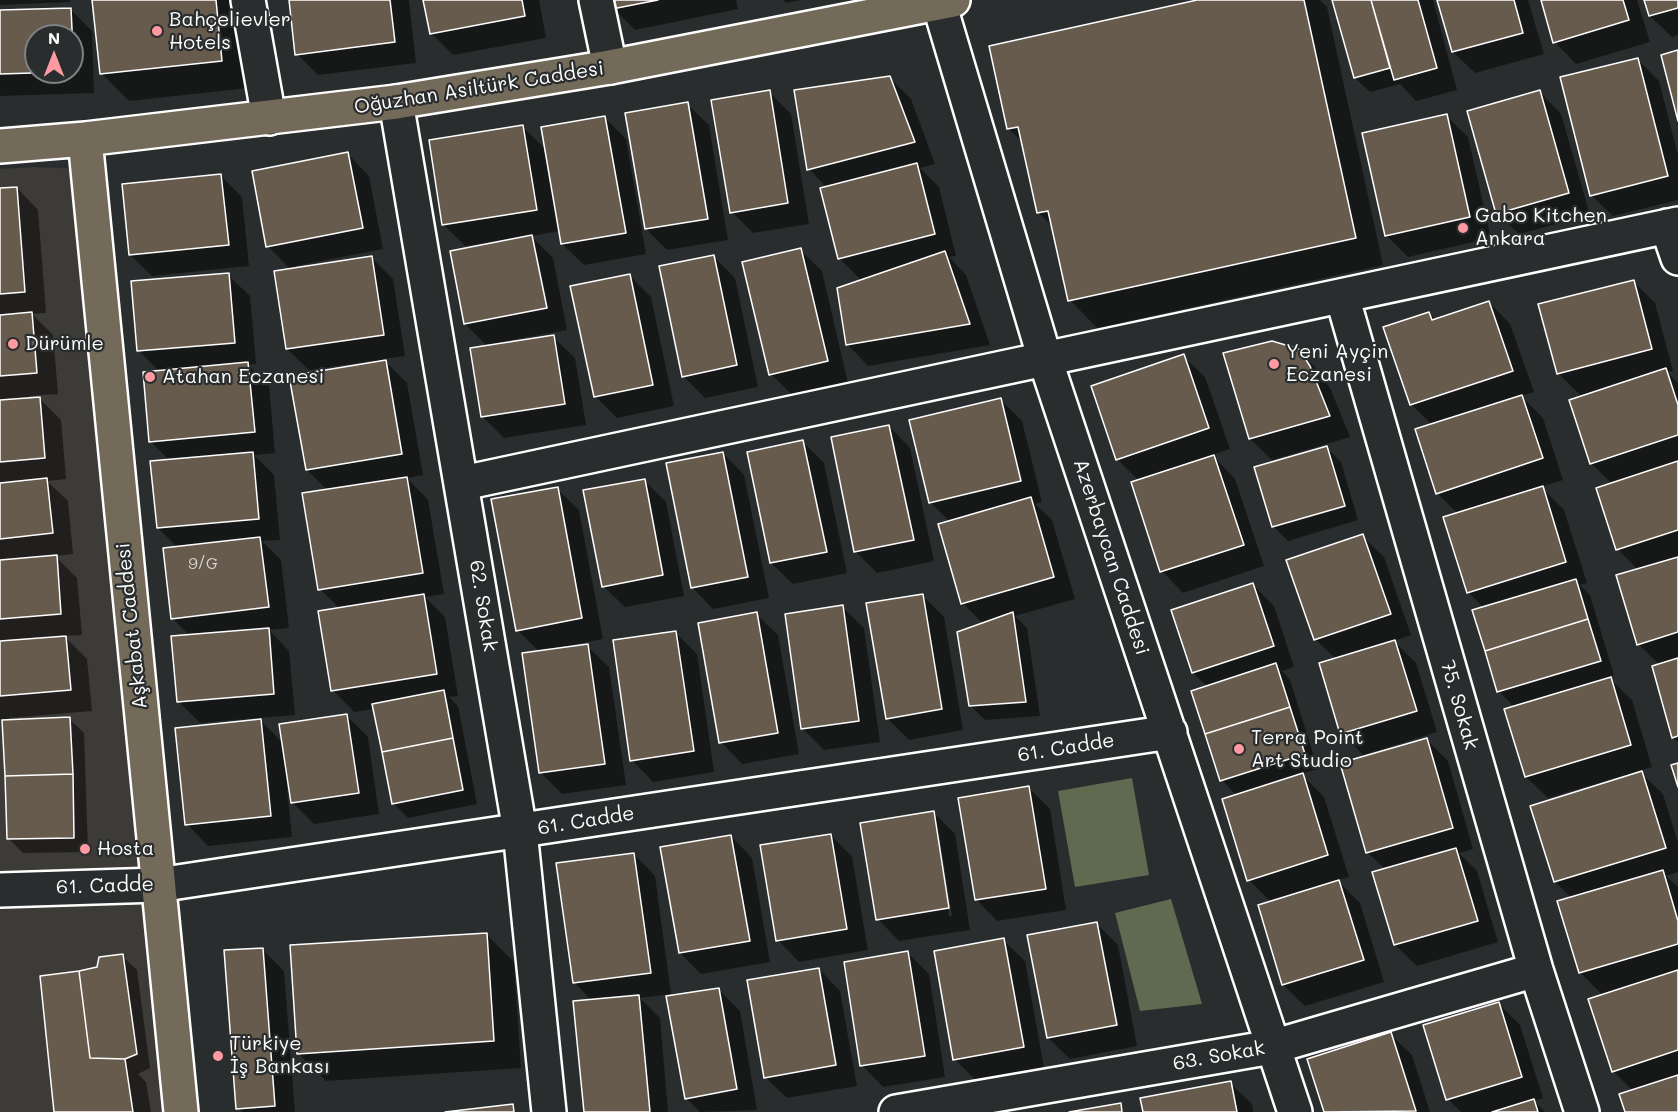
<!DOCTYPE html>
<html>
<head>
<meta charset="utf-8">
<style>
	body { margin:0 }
	#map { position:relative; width:1678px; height:1112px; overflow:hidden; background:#2a2d2e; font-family:Mali,sans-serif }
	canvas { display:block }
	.north { position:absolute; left:24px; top:24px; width:60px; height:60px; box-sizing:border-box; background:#2a2d2e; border:2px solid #7f8182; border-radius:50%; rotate:0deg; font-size:16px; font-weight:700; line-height:24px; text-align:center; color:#fff }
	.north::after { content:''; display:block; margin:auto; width:21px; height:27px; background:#ff9aa2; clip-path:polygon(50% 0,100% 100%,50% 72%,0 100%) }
</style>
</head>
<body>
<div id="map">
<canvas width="1678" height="1112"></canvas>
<div class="north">N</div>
</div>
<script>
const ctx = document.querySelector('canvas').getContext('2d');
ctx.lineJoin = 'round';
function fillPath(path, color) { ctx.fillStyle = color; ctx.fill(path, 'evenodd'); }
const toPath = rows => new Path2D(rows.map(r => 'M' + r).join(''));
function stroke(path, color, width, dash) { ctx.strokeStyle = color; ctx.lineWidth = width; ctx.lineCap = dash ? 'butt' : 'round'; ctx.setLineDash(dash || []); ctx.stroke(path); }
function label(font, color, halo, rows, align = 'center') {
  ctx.font = font + ' Mali,sans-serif'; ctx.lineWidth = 4.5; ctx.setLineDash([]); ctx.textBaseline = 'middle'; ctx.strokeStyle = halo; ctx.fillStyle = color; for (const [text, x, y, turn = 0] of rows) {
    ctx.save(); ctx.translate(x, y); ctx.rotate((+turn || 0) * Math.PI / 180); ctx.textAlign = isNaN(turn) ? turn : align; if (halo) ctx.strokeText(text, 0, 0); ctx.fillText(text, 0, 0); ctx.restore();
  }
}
const built = toPath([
	[34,167,88,169,182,1112,0,1112,0,169]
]);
const green = toPath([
	[1132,778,1149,875,1075,887,1058,791],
	[1171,899,1202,1004,1140,1011,1115,913]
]);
const shadow = toPath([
	[0,0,70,0,70,2,0,5],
	[93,0,240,0,249,88,129,101,101,73],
	[290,0,409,0,416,63,318,75,297,54],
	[425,0,539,0,546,38,453,55,431,33],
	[611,0,736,0,738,9,635,30,613,8],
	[783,0,802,0,786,3],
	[1204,0,1320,0,1327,7,1383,265,1097,328,1070,300,1053,227,1039,213,1023,143,1008,128],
	[1334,0,1433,0,1457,90,1416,101,1400,84,1370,92,1355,78],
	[1439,0,1528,0,1544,54,1475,73,1453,52],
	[1542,0,1637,0,1650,42,1576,64,1555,42],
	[1646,0,1678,0,1678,35,1672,37,1650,16],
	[70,9,92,31,94,93,0,96,0,11],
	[36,36,72,36,72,72,36,72],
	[1638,60,1659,81,1678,155,1678,200,1613,216,1591,195],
	[889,77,911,99,935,164,920,168,939,187,956,256,949,257,966,275,990,345,868,366,847,344,862,281,839,258,827,188,809,169],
	[769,92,791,114,809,224,753,233,732,212],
	[1540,92,1561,114,1590,215,1519,234,1497,213],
	[687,104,709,125,728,240,667,250,646,229],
	[1446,116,1468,137,1491,238,1408,257,1387,236,1364,134],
	[605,118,626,139,646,254,584,265,562,244,560,231,531,236,553,258,567,330,511,340,512,343,553,337,575,358,586,425,504,438,482,416,488,347,465,324,485,243,465,246,444,225,523,127,546,150],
	[348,154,369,176,383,249,296,266,296,269,372,258,393,279,405,356,383,359,407,383,423,475,407,478,428,500,444,594,425,597,445,617,458,696,449,697,458,706,477,804,408,818,393,803,374,709,354,712,333,690,340,609,320,589,328,491,307,470,372,361,309,370,287,349,291,270,268,246],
	[221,176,242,197,249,266,152,276,130,255],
	[17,188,38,210,46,313,32,314,53,335,58,394,29,396,30,399,39,398,61,420,66,479,47,481,68,501,73,554,55,556,77,578,82,635,64,636,87,659,92,711,9,718,9,721,69,719,84,733,88,852,23,853,8,838,3,719,0,719,0,189],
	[800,250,822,271,848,383,792,395,771,374],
	[713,256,735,278,758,387,705,398,683,376],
	[228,275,250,296,256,364,248,365,269,385,275,453,254,455,274,475,280,540,262,541,281,560,289,628,269,630,289,651,295,715,258,718,284,744,346,715,368,737,379,814,314,824,292,802,288,776,286,777,292,837,208,846,187,824,257,718,200,723,178,701,190,636,172,618,178,548,158,528,170,461,151,442,160,372,138,350],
	[630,276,651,297,674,406,617,418,595,396],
	[1633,281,1655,303,1673,371,1667,372,1678,383,1678,742,1673,737,1660,665,1638,644,1638,570,1618,549,1612,484,1591,463,1582,397,1558,373],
	[1489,302,1510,324,1534,392,1521,396,1543,418,1563,480,1541,487,1564,510,1587,583,1580,585,1590,595,1614,675,1608,677,1632,700,1652,767,1548,798,1526,777,1506,710,1515,708,1499,691,1484,608,1468,592,1458,514,1437,493,1432,425,1411,404,1429,313,1436,320],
	[1298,350,1320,372,1331,390,1350,437,1272,460,1250,439],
	[1183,356,1205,377,1230,449,1212,455,1235,479,1264,566,1183,593,1162,571,1139,481,1117,459],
	[1001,400,1022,421,1042,502,1035,504,1052,520,1075,599,1015,616,1027,628,1040,716,985,720,970,705,983,624,963,603,950,522,930,502],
	[889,426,910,448,934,561,877,573,856,552],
	[803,442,824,463,847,573,793,584,771,563],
	[1326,447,1341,462,1358,520,1288,541,1274,527,1256,468],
	[723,453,744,475,769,598,713,609,692,587],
	[644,480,666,502,684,596,625,607,603,586],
	[557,489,579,510,603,639,572,645,573,648,587,646,609,667,626,785,562,794,540,772,540,652,517,630],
	[1362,536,1384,557,1411,635,1394,641,1416,663,1437,732,1363,755,1342,733,1336,659,1315,639],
	[1252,584,1274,606,1294,667,1282,671,1290,680,1318,769,1301,774,1324,797,1349,877,1337,880,1360,903,1384,982,1305,1006,1283,985,1271,902,1249,880,1237,796,1222,780,1208,687,1193,673,1173,611],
	[922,595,944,617,963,730,909,740,887,718],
	[842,607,864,628,880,742,824,750,803,729],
	[756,614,778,635,799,754,742,764,721,742],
	[675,632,697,654,714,772,653,782,632,760],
	[1427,740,1448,761,1473,849,1459,853,1477,871,1498,942,1417,966,1395,945,1374,874,1386,870,1367,852],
	[1641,773,1663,794,1678,843,1678,872,1666,876,1678,887,1678,1112,1627,1112,1633,1091,1613,1071,1603,996,1580,972,1572,898,1555,882,1532,807],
	[1029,788,1050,809,1066,910,997,921,976,899],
	[933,812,955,834,970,930,899,941,878,919],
	[936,834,939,834,952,916,949,916],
	[831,835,852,857,868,950,799,962,778,940],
	[731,836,752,858,770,962,701,974,680,953],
	[634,854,655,876,671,994,640,998,660,1018,668,1112,586,1112,592,1001,574,982],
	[1096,923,1118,945,1137,1046,1070,1059,1048,1038],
	[486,934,514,962,521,1068,326,1081,298,1053],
	[1003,940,1025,961,1044,1068,976,1081,955,1059],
	[262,949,284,971,295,1112,242,1112,238,1108],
	[908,953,929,974,945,1077,883,1087,862,1065],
	[122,956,137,970,150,1068,138,1074,146,1082,151,1112,55,1112],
	[819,969,840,991,857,1086,787,1098,765,1077],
	[718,989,740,1011,757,1110,700,1112,686,1098],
	[1499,1004,1520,1025,1543,1098,1534,1101,1545,1112,1461,1112,1448,1099],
	[1390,1034,1412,1055,1430,1112,1326,1112,1309,1060],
	[1230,1083,1252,1104,1253,1112,1144,1112]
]);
const building = toPath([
	[92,0,216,0,222,61,100,74,92,0],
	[289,0,390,0,395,42,295,55,289,0],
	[423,0,522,0,525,16,430,34,423,0],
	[610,0,658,0,612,9,610,0],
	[1197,0,1304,0,1356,238,1068,301,1048,211,1037,213,1018,127,1007,129,989,46,1197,0],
	[1332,0,1371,0,1390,68,1354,78,1332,0],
	[1371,0,1418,0,1437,68,1394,80,1371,0],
	[1437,0,1514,0,1523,33,1452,52,1437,0],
	[1541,0,1623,0,1629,20,1553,43,1541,0],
	[1644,0,1678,0,1678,8,1649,16,1644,0],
	[71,8,74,72,72,36,36,36,36,72,64,72,0,74,0,10,71,8],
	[1678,50,1678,121,1661,55,1678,50],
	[1638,58,1668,176,1590,196,1560,77,1638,58],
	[890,76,915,142,807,170,794,90,890,76],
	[770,90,788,203,730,213,711,100,770,90],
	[1540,90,1569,193,1496,214,1467,111,1540,90],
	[688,102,708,219,645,229,625,113,688,102],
	[1447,114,1470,217,1385,236,1362,133,1447,114],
	[605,116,626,233,561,244,541,127,605,116],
	[523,125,537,210,442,225,429,140,523,125],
	[348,152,363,228,266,247,252,171,348,152],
	[917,163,935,234,838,259,820,188,917,163],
	[221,174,229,245,129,255,122,184,221,174],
	[17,187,25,292,0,294,0,188,17,187],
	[532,235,547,308,464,324,450,251,532,235],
	[801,248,828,361,769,375,742,262,801,248],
	[945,251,970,324,846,345,837,288,945,251],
	[714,255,737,365,682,377,659,266,714,255],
	[372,256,384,335,286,349,274,271,372,256],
	[229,273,235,343,137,351,131,281,229,273],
	[630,274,653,385,594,397,570,286,630,274],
	[1634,280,1652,349,1557,374,1538,304,1634,280],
	[1489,301,1513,371,1410,405,1383,327,1429,312,1432,320,1489,301],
	[32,312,37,373,0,376,0,315,32,312],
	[554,335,565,404,481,417,470,348,554,335],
	[1272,341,1299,349,1310,366,1330,416,1249,439,1223,353,1272,341],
	[1184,354,1209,428,1116,460,1091,386,1184,354],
	[386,360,402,454,306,470,289,376,386,360],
	[248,362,255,432,149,442,143,372,248,362],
	[1666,368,1678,405,1678,435,1590,464,1569,400,1666,368],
	[1522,395,1543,458,1436,494,1415,429,1522,395],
	[40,397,45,458,0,462,0,400,40,397],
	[1001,398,1021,481,929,503,909,420,1001,398],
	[889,425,914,540,854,552,831,437,889,425],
	[803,440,827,552,770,563,747,452,803,440],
	[1327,446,1345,506,1272,527,1254,467,1327,446],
	[253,452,259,519,157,528,150,461,253,452],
	[723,452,748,577,691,588,666,463,723,452],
	[1214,455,1244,545,1160,572,1131,482,1214,455],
	[1678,461,1678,530,1616,550,1596,488,1678,461],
	[407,477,423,573,318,590,302,493,407,477],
	[47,478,53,533,0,539,0,483,47,478],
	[645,479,663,575,602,587,583,490,645,479],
	[1543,486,1566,562,1467,593,1443,517,1543,486],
	[558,487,582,618,516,631,491,499,558,487],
	[1031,497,1054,577,961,604,938,524,1031,497],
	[1363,534,1391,614,1314,640,1286,560,1363,534],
	[260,537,269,607,171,619,163,548,260,537],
	[57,555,61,614,0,619,0,560,57,555],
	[1678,557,1678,632,1637,645,1616,575,1678,557],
	[1576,579,1588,619,1485,651,1472,610,1576,579],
	[1253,583,1274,646,1192,673,1171,610,1253,583],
	[424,594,437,674,331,691,318,611,424,594],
	[923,594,942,709,886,719,866,603,923,594],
	[843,605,859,721,801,729,785,614,843,605],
	[757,612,778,733,719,743,698,623,757,612],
	[1013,612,1026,702,969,706,957,632,1013,612],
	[1588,619,1601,661,1497,692,1485,651,1588,619],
	[269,628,274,694,177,702,171,636,269,628],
	[676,631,694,751,630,761,613,640,676,631],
	[66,636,71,690,0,696,0,641,66,636],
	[1395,640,1417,711,1340,734,1319,663,1395,640],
	[588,644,605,764,539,773,522,653,588,644],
	[1678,658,1678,736,1672,738,1652,666,1678,658],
	[1276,663,1290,707,1205,734,1191,691,1276,663],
	[1611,677,1631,745,1525,777,1504,709,1611,677],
	[444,690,453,738,382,752,372,704,444,690],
	[1290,707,1305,754,1220,781,1205,734,1290,707],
	[347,714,359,793,291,803,279,724,347,714],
	[70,717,73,774,5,776,2,720,70,717],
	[261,719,271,816,185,825,175,728,261,719],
	[453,738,463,790,392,804,382,752,453,738],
	[1427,738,1453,828,1366,853,1340,763,1427,738],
	[1678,763,1678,787,1671,765,1678,763],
	[1642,771,1666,848,1554,882,1530,806,1642,771],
	[1303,773,1328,855,1247,881,1222,799,1303,773],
	[73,774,74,838,7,839,5,776,73,774],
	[1029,786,1046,889,975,900,958,798,1029,786],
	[934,811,949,908,876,920,860,823,934,811],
	[831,834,847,929,776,941,760,845,831,834],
	[731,835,750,941,679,953,660,847,731,835],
	[1456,848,1478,921,1394,945,1372,872,1456,848],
	[634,853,651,973,573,983,556,863,634,853],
	[1663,870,1678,921,1678,944,1579,973,1557,901,1663,870],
	[1339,880,1364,960,1282,985,1258,905,1339,880],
	[1097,922,1117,1025,1047,1038,1027,935,1097,922],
	[487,933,494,1041,297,1054,290,945,487,933],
	[1004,938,1024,1047,953,1060,934,951,1004,938],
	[263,948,275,1106,236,1109,224,950,263,948],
	[908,951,925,1056,860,1066,844,962,908,951],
	[123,954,137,1054,125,1059,90,1058,79,971,97,967,99,957,123,954],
	[819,968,836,1065,764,1078,747,980,819,968],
	[1678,970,1678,1050,1612,1072,1588,999,1678,970],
	[79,971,90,1058,125,1059,133,1112,54,1112,40,976,79,971],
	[719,988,737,1089,685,1099,666,996,719,988],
	[639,995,650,1112,584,1112,573,1001,639,995],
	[1499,1002,1522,1077,1446,1100,1423,1025,1499,1002],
	[1391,1032,1416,1111,1324,1112,1307,1059,1391,1032],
	[1678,1075,1678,1112,1625,1112,1619,1094,1678,1075],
	[1231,1081,1237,1112,1143,1112,1140,1098,1231,1081],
	[1534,1099,1538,1112,1492,1112,1534,1099],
	[1121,1103,1122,1112,1069,1112,1121,1103],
	[513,1104,514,1112,445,1112,513,1104]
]);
const minor = toPath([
	[248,0,269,118],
	[596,0,610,67],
	[938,0,1045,359,1295,1112],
	[396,102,520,831,549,1112],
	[1667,226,1678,258],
	[1342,296,1536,970,1582,1112],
	[463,483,1678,224],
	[0,890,158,885,1170,732],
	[896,1112,1272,1047,1536,970]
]);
const major = toPath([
	[85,139,181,1112],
	[0,146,85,139,396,102,610,67,953,0]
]);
const markers = [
	[157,31,6,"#ff9aa2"],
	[1463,228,6,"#ff9aa2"],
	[13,344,6,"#ff9aa2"],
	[1274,364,6,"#ff9aa2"],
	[150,377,6,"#ff9aa2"],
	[1239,749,6,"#ff9aa2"],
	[85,849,6,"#ff9aa2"],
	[218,1056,6,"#ff9aa2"]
];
const numberNames = [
	["9/G",203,564]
];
const poiNames = [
	["Bahçelievler",169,20],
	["Hotels",169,43],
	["Gabo Kitchen",1475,216],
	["Ankara",1475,239],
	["Dürümle",25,344],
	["Yeni Ayçin",1286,352],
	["Eczanesi",1286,375],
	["Atahan Eczanesi",162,377],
	["Terra Point",1251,738],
	["Art Studio",1251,761],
	["Hosta",97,849],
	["Türkiye",230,1044],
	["İş Bankası",230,1067]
];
const streetNames = [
	["Oğuzhan Asiltürk Caddesi",479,88,-9],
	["Azerbaycan Caddesi",1111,557,72],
	["62. Sokak",483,606,81],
	["Aşkabat Caddesi",132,626,-96],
	["75. Sokak",1459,705,74],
	["61. Cadde",1066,748,-9],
	["61. Cadde",586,821,-9],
	["61. Cadde",105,886,-2],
	["63. Sokak",1219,1056,-10]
];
fillPath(built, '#3c3b38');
fillPath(green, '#5f6a51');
fillPath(shadow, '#0007');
fillPath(building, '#675b4e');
stroke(building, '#fff', 1.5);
stroke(minor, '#fff', 38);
stroke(major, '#fff', 38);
stroke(minor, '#2a2d2e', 33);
stroke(major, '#746a5a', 33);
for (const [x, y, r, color] of markers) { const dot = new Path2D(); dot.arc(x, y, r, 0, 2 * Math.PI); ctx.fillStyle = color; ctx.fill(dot); stroke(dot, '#2a2d2e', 2); }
label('16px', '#d9d6d3', null, numberNames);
label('20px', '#fff', '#2a2d2e', poiNames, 'left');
label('20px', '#fff', '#2a2d2e', streetNames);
</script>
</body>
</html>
